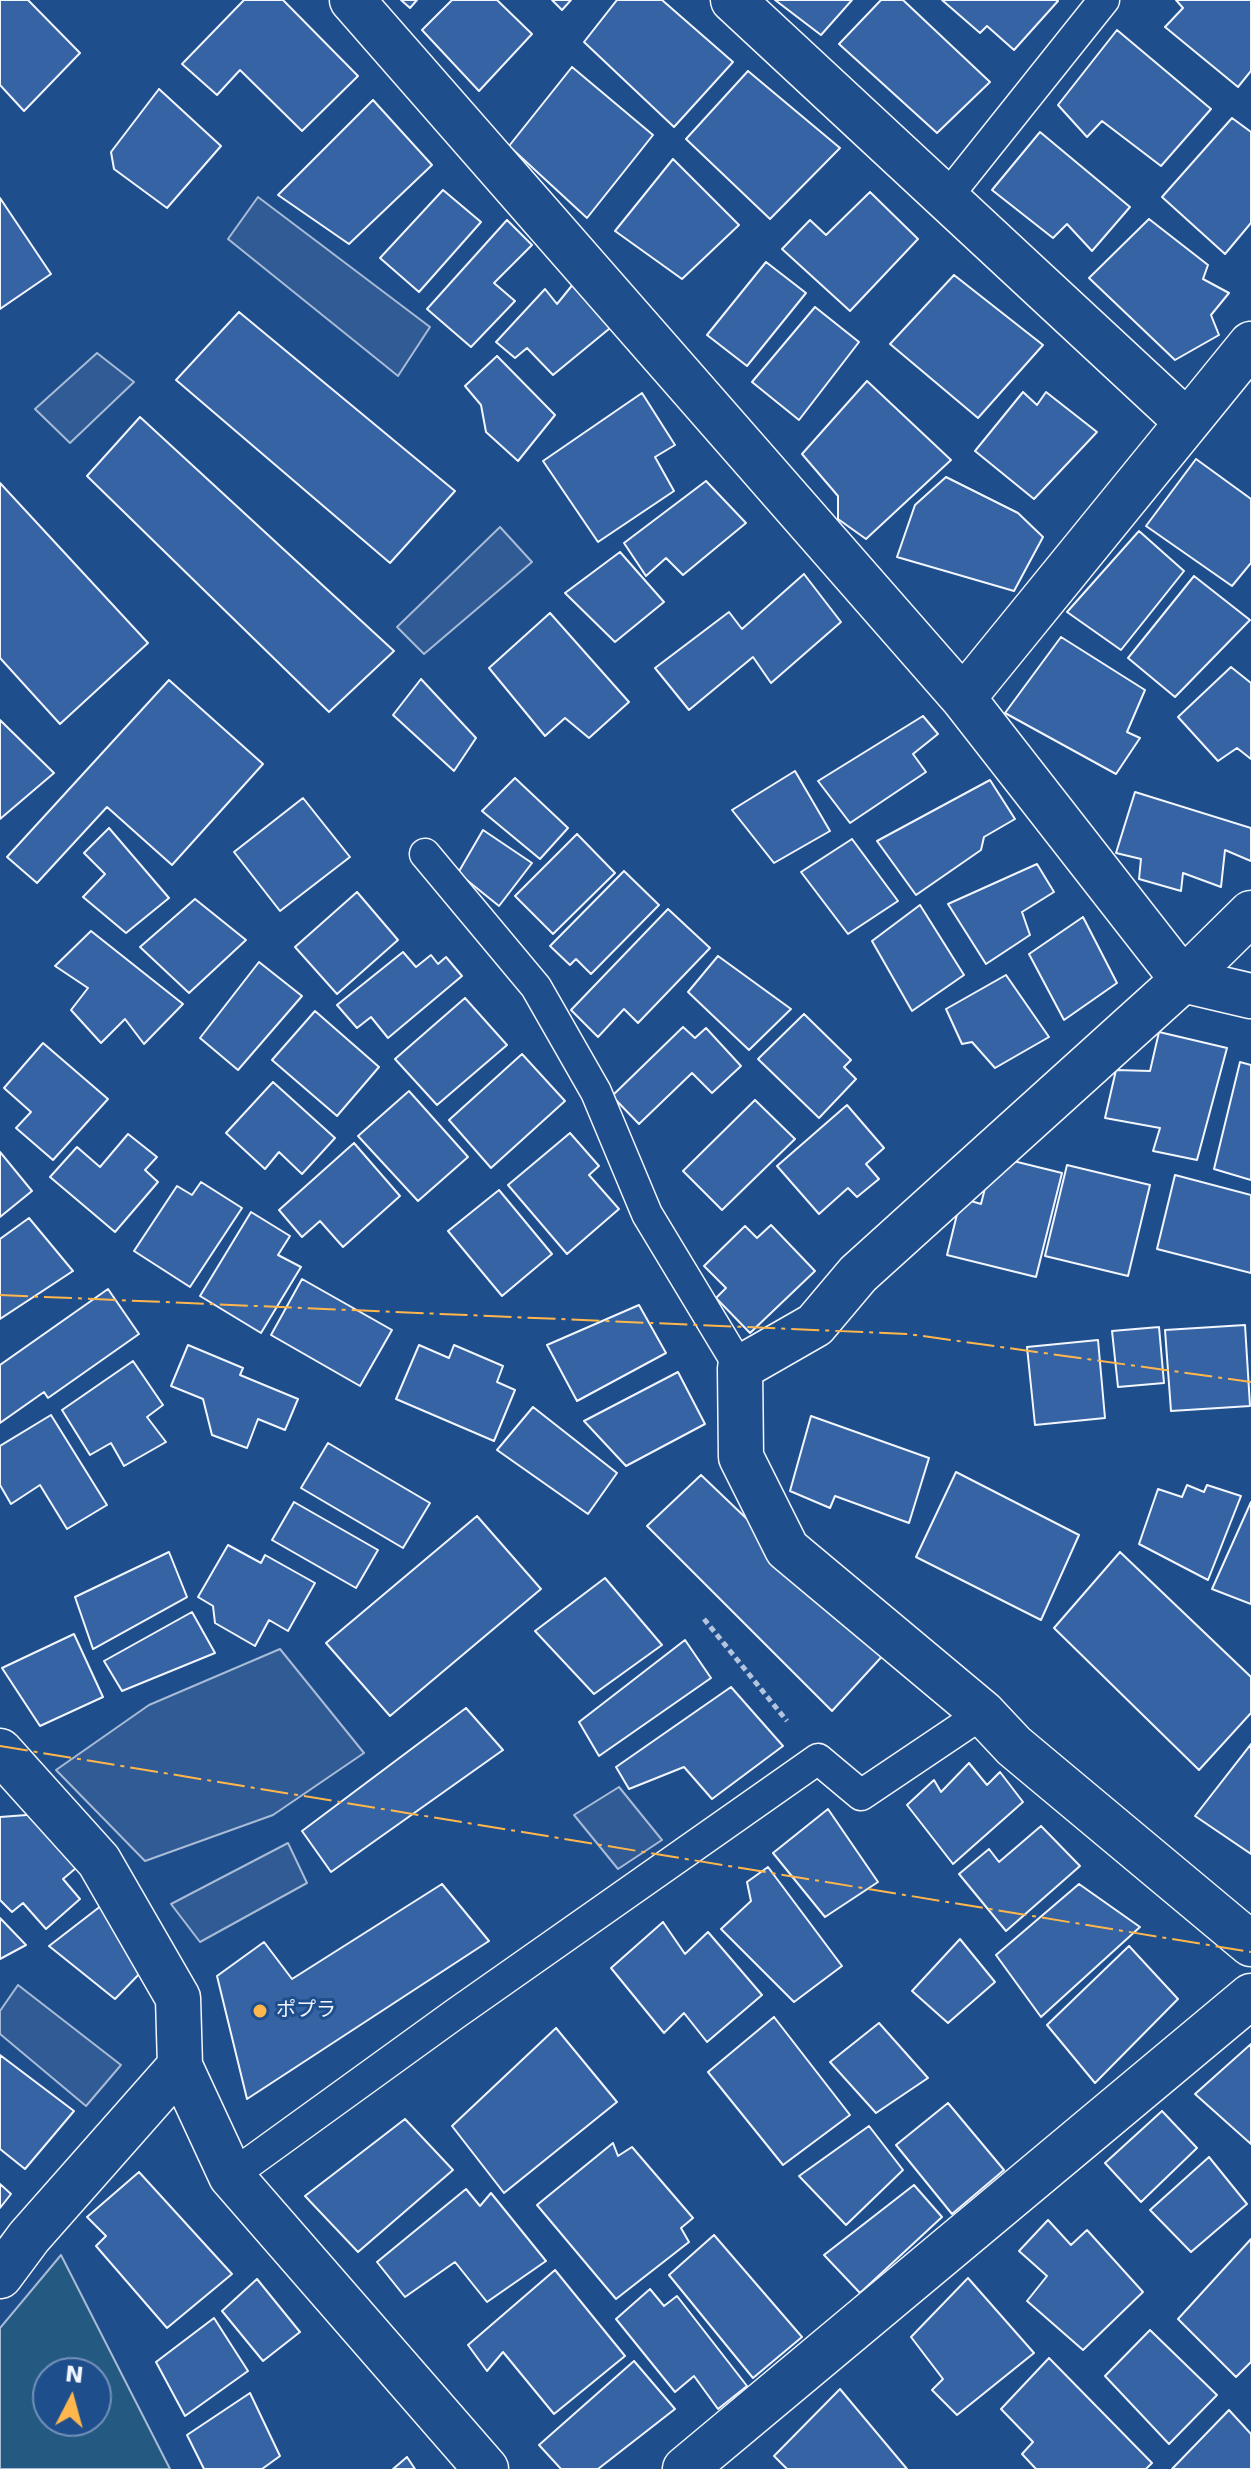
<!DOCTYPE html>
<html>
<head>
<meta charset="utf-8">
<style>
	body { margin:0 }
	#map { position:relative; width:1251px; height:2469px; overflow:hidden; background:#1f4e8c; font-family:"DejaVu Sans",sans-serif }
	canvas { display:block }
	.north { position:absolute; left:32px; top:2357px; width:80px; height:80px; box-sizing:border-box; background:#1f4e8c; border:2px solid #7391ba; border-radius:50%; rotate:6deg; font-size:22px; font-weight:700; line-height:32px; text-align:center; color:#f2f6ff }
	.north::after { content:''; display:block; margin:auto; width:28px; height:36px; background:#ffb74d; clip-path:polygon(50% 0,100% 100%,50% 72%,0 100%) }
</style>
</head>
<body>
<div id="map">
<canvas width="1251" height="2469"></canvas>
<div class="north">N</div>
</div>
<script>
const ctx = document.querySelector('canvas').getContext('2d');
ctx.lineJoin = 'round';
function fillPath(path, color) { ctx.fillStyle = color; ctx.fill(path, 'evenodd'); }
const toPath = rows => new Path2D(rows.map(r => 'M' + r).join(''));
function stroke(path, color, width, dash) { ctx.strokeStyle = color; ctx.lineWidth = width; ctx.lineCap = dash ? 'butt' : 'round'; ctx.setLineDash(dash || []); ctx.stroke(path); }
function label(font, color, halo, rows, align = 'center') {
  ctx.font = font + ' "DejaVu Sans","Noto Sans JP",sans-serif'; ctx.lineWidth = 6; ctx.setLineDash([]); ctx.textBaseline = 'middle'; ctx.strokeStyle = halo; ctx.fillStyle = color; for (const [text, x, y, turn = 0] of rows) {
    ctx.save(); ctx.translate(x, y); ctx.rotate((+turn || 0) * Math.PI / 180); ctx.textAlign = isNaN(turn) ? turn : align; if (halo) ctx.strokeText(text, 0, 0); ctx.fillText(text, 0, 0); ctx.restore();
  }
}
const green = toPath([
	[61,2255,170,2469,0,2469,0,2328,61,2255],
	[48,2373,96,2373,96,2421,48,2421,48,2373]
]);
const parking = toPath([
	[258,197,430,327,398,376,228,239,258,197],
	[97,353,134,382,70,443,35,409,97,353],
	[500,527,532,562,424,654,397,627,500,527],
	[280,1649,364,1753,273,1815,145,1861,56,1770,149,1705,280,1649],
	[619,1787,662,1840,618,1869,574,1815,619,1787],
	[288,1843,307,1883,200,1942,171,1904,288,1843],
	[18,1985,121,2065,86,2106,0,2034,0,2011,18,1985]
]);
const building = toPath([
	[0,0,28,0,80,53,24,111,0,85,0,0],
	[244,0,283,0,358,76,302,131,240,70,217,95,182,64,244,0],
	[401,0,417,0,410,8,401,0],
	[452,0,497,0,532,34,479,91,422,30,452,0],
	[552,0,571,0,562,10,552,0],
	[617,0,662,0,733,62,674,127,584,42,617,0],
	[775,0,852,0,821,35,775,0],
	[881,0,903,0,990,82,937,133,839,44,881,0],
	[942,0,1056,0,1058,1,1014,50,987,26,980,33,942,0],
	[1176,0,1251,0,1251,71,1238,87,1165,27,1183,8,1176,0],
	[1117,30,1211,109,1161,166,1102,121,1087,137,1058,105,1117,30],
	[572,67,653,135,587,218,509,146,572,67],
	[748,71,840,148,770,219,686,139,748,71],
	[159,89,221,146,167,208,114,169,111,152,159,89],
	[373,100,432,165,349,244,278,195,373,100],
	[1232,118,1251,132,1251,223,1225,254,1162,197,1232,118],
	[1040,132,1130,207,1092,251,1067,224,1053,238,992,190,1040,132],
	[673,159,739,225,682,279,615,231,673,159],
	[443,190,481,222,419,292,380,258,443,190],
	[870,192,918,239,850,311,782,249,810,220,826,235,870,192],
	[0,198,51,274,0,309,0,198],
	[1149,219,1208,265,1203,279,1229,293,1211,315,1219,335,1175,360,1089,278,1149,219],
	[507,220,532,245,494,283,515,301,471,347,427,309,507,220],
	[766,262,806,293,747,366,707,335,766,262],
	[954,275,1043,345,978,418,890,344,954,275],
	[574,283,615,324,553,375,527,348,515,358,496,342,545,289,557,304,574,283],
	[815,307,859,342,799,420,752,382,815,307],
	[239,312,455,491,390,563,176,380,239,312],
	[497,356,555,415,518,461,486,432,481,405,465,386,497,356],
	[867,381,951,460,866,539,838,519,838,496,802,454,867,381],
	[1023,392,1037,405,1046,392,1097,432,1034,499,975,451,1023,392],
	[642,393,675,445,655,457,674,491,598,542,543,461,642,393],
	[140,417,394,651,329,712,87,476,140,417],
	[1196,459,1251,499,1251,563,1232,586,1146,526,1196,459],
	[946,477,1018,513,1043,537,1014,591,897,557,915,505,946,477],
	[706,481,746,523,683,575,666,558,646,576,624,543,706,481],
	[0,483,148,643,60,724,0,658,0,483],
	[1139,531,1184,571,1121,650,1067,612,1139,531],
	[620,552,664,602,615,642,565,593,620,552],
	[804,574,841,622,771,683,753,657,689,710,655,668,729,612,742,629,804,574],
	[1194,576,1250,620,1175,697,1128,658,1194,576],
	[550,613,629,702,589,738,565,718,545,736,489,668,550,613],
	[1061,637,1145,690,1127,732,1140,738,1116,774,1005,713,1061,637],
	[1231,667,1251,683,1251,759,1237,748,1218,761,1178,717,1231,667],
	[421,679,476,738,454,771,393,715,421,679],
	[169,680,263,764,172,865,107,807,37,883,7,857,169,680],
	[923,716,938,734,913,754,926,772,850,823,818,781,923,716],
	[0,720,54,773,0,819,0,720],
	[795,771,830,831,774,863,732,810,795,771],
	[515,778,568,828,540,859,482,811,515,778],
	[990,780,1015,819,984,837,981,850,916,895,877,841,990,780],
	[1135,792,1251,828,1251,861,1225,850,1221,887,1183,873,1181,891,1139,879,1141,859,1116,853,1135,792],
	[303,798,350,857,280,911,234,852,303,798],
	[109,828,169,898,126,933,83,897,105,874,84,853,109,828],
	[483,830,532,863,499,906,458,873,483,830],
	[577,834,615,873,553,934,515,896,577,834],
	[852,839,898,901,848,934,801,872,852,839],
	[1037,864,1054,892,1022,912,1030,935,986,964,948,904,1037,864],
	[624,871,659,905,591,974,576,959,570,965,550,946,624,871],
	[357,892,398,940,337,994,295,947,357,892],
	[195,899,246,940,189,993,140,947,195,899],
	[920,905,964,975,912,1011,872,941,920,905],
	[668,909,710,948,638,1023,624,1009,598,1037,571,1010,668,909],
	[1083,917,1117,983,1064,1020,1029,954,1083,917],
	[91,931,183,1004,144,1044,125,1019,101,1043,71,1010,88,988,55,966,91,931],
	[403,952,416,967,431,955,438,964,446,957,462,976,388,1038,371,1017,357,1028,337,1005,403,952],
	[718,956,791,1009,749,1050,688,992,718,956],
	[259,962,302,996,238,1070,200,1038,259,962],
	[1006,975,1049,1037,995,1068,972,1042,962,1044,946,1009,1006,975],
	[465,998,507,1045,437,1105,395,1059,465,998],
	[315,1011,379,1067,337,1116,272,1060,315,1011],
	[804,1014,851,1060,844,1067,856,1079,819,1118,758,1059,804,1014],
	[683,1027,695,1038,706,1028,741,1066,712,1093,692,1073,639,1124,612,1096,683,1027],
	[1159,1032,1227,1048,1197,1160,1153,1151,1160,1128,1105,1118,1116,1070,1150,1071,1159,1032],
	[43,1043,108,1099,53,1160,16,1128,31,1112,4,1088,43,1043],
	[522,1054,565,1101,491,1168,449,1120,522,1054],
	[1240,1062,1251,1065,1251,1180,1214,1169,1240,1062],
	[273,1082,335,1138,302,1174,279,1152,265,1169,226,1133,273,1082],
	[409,1091,468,1157,418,1201,358,1136,409,1091],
	[755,1100,795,1139,722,1210,683,1171,755,1100],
	[847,1105,884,1148,866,1164,879,1179,857,1197,848,1188,819,1214,777,1166,847,1105],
	[570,1133,599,1166,589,1175,619,1209,567,1254,508,1185,570,1133],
	[128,1134,157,1157,145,1170,158,1182,115,1232,50,1177,77,1147,100,1167,128,1134],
	[354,1143,400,1196,343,1247,320,1221,302,1237,279,1210,354,1143],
	[0,1152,32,1191,0,1217,0,1152],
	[993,1156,1062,1173,1036,1277,947,1255,961,1198,981,1204,993,1156],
	[1067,1165,1150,1185,1128,1276,1045,1256,1067,1165],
	[1175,1175,1251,1195,1251,1273,1157,1249,1175,1175],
	[201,1182,242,1208,190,1287,134,1251,177,1186,192,1195,201,1182],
	[499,1190,552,1254,502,1296,448,1231,499,1190],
	[251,1212,290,1236,278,1255,301,1267,261,1333,200,1296,251,1212],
	[29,1218,73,1271,0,1319,0,1239,29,1218],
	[771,1225,815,1271,750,1333,716,1298,726,1288,704,1266,745,1226,757,1238,771,1225],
	[302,1279,392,1330,360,1386,271,1335,302,1279],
	[108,1289,139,1334,48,1398,44,1392,0,1423,0,1365,108,1289],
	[639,1305,666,1353,577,1401,547,1345,639,1305],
	[1245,1325,1250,1406,1171,1411,1165,1330,1245,1325],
	[1159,1327,1164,1383,1118,1387,1112,1331,1159,1327],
	[1098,1340,1105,1418,1035,1425,1027,1347,1098,1340],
	[188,1345,243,1368,240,1375,298,1399,285,1430,258,1419,247,1448,212,1435,203,1399,171,1386,188,1345],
	[419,1345,449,1358,454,1345,503,1366,497,1382,515,1390,494,1441,396,1399,419,1345],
	[133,1361,163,1405,147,1417,166,1442,124,1466,111,1443,90,1455,62,1410,133,1361],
	[678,1372,705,1424,626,1466,584,1421,678,1372],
	[533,1407,617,1473,588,1514,497,1450,533,1407],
	[51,1415,107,1505,67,1529,40,1485,11,1504,0,1485,0,1446,51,1415],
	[811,1416,929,1458,909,1523,835,1496,830,1508,790,1491,811,1416],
	[328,1443,430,1503,403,1548,301,1488,328,1443],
	[956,1472,1079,1535,1041,1620,916,1557,956,1472],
	[701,1475,886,1652,832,1711,647,1526,701,1475],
	[1187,1485,1204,1492,1207,1485,1241,1496,1208,1580,1139,1544,1158,1489,1182,1497,1187,1485],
	[294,1502,378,1550,356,1588,272,1540,294,1502],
	[1251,1502,1251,1604,1212,1589,1251,1502],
	[477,1516,541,1589,390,1716,326,1643,477,1516],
	[228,1545,261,1563,265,1555,315,1583,288,1631,269,1620,255,1646,215,1623,213,1606,198,1597,228,1545],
	[169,1552,187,1597,93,1649,75,1597,169,1552],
	[1120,1552,1251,1677,1251,1713,1199,1770,1054,1628,1120,1552],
	[605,1578,662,1645,594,1694,535,1631,605,1578],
	[192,1612,215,1653,122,1691,104,1661,192,1612],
	[74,1634,103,1697,40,1726,2,1668,74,1634],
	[685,1640,711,1678,599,1756,579,1722,685,1640],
	[731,1687,783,1746,712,1799,684,1767,629,1789,616,1767,731,1687],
	[466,1708,503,1750,331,1872,302,1831,466,1708],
	[1251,1744,1251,1854,1195,1816,1251,1744],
	[969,1763,987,1785,1000,1772,1023,1802,953,1864,907,1805,934,1780,941,1792,969,1763],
	[828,1809,878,1882,825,1917,773,1853,828,1809],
	[40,1814,82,1863,63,1879,80,1899,46,1929,23,1903,12,1912,0,1900,0,1817,40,1814],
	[1041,1826,1080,1866,1006,1931,959,1874,989,1849,999,1862,1041,1826],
	[768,1867,842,1966,794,2002,721,1929,751,1901,747,1882,768,1867],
	[442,1884,489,1941,247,2099,217,1976,264,1942,292,1979,442,1884],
	[1079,1884,1140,1927,1041,2017,996,1955,1079,1884],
	[106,1902,146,1967,115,1999,49,1946,106,1902],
	[0,1918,26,1945,0,1959,0,1918],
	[663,1922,685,1954,708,1932,762,1995,707,2042,684,2013,664,2033,611,1968,663,1922],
	[960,1939,995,1982,948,2023,912,1991,960,1939],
	[1129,1946,1178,1999,1095,2083,1047,2025,1129,1946],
	[774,2017,850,2115,783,2165,708,2072,774,2017],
	[879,2023,928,2078,876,2113,830,2062,879,2023],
	[556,2028,617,2102,504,2193,452,2126,556,2028],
	[1251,2044,1251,2144,1195,2094,1251,2044],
	[0,2055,74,2111,25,2169,0,2149,0,2055],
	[948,2103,1004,2170,952,2214,896,2145,948,2103],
	[1162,2111,1197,2148,1141,2202,1105,2163,1162,2111],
	[405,2119,453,2170,358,2252,305,2196,405,2119],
	[869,2126,903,2170,846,2225,799,2176,869,2126],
	[613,2143,618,2156,632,2147,693,2218,681,2228,689,2242,616,2299,537,2205,613,2143],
	[1209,2157,1247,2204,1191,2252,1150,2210,1209,2157],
	[139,2172,232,2274,167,2328,96,2246,106,2236,87,2217,139,2172],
	[0,2184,11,2194,0,2208,0,2184],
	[914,2185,942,2217,860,2293,824,2255,914,2185],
	[466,2189,480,2206,491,2193,546,2261,487,2302,455,2262,405,2297,377,2262,466,2189],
	[1048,2220,1071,2245,1087,2230,1143,2292,1083,2350,1027,2301,1047,2276,1019,2251,1048,2220],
	[714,2235,802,2337,753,2378,669,2275,714,2235],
	[1251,2239,1251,2362,1236,2377,1178,2319,1251,2239],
	[555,2270,625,2356,554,2414,503,2352,487,2371,468,2345,555,2270],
	[968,2278,1034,2353,957,2415,932,2390,943,2379,911,2337,968,2278],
	[257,2279,300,2332,263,2361,222,2311,257,2279],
	[650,2289,664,2306,677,2296,747,2386,718,2409,694,2376,675,2392,616,2319,650,2289],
	[214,2318,248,2371,185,2416,156,2362,214,2318],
	[1150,2330,1217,2395,1169,2444,1105,2376,1150,2330],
	[1049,2358,1152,2463,1146,2469,1036,2469,1022,2454,1033,2442,1001,2409,1049,2358],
	[634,2361,675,2409,598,2469,561,2469,539,2445,634,2361],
	[840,2389,907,2469,787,2469,774,2456,840,2389],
	[250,2393,280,2456,262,2469,204,2469,187,2435,250,2393],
	[1229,2410,1251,2434,1251,2469,1172,2469,1229,2410],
	[407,2457,415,2469,393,2469,407,2457]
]);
const path = toPath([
	[704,1619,787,1721]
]);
const lane = toPath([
	[946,198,1104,0],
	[425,854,536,987,596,1092,647,1214,740,1368],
	[231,2176,455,2014,818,1759,861,1795,983,1713]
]);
const street = toPath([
	[352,0,963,698,1183,980,1251,996],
	[733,0,1187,422],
	[963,698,1251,344],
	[1251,913,1183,980,858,1274,815,1325,740,1368,741,1457,787,1549,983,1713,1014,1746,1251,1944],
	[0,1751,99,1861,178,1998,180,2066,231,2176,486,2469],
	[0,2276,29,2237,180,2066],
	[685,2469,1251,1996]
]);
const power = toPath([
	[0,1295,908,1334,1251,1382],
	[0,1746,1251,1952]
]);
const markers = [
	[260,2011,8,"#ffb74d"]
];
const poiNames = [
	["ポプラ",276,2011]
];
fillPath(green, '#245a82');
stroke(green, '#a8bbd7', 2);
fillPath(parking, '#305b95');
stroke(parking, '#a8bbd7', 2);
fillPath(building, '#3563a3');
stroke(building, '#f2f6ff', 2);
stroke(lane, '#f2f6ff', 33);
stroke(street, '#f2f6ff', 47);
stroke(path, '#b3c4dc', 5, [6, 4]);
stroke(lane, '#1f4e8c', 30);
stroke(street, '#1f4e8c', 44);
stroke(power, '#ffb74d', 2, [28, 6, 4, 6]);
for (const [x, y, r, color] of markers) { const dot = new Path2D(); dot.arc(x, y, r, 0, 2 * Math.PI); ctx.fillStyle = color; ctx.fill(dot); stroke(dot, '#1f4e8c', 3); }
label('20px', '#f2f6ff', '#1f4e8c', poiNames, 'left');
</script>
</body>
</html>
